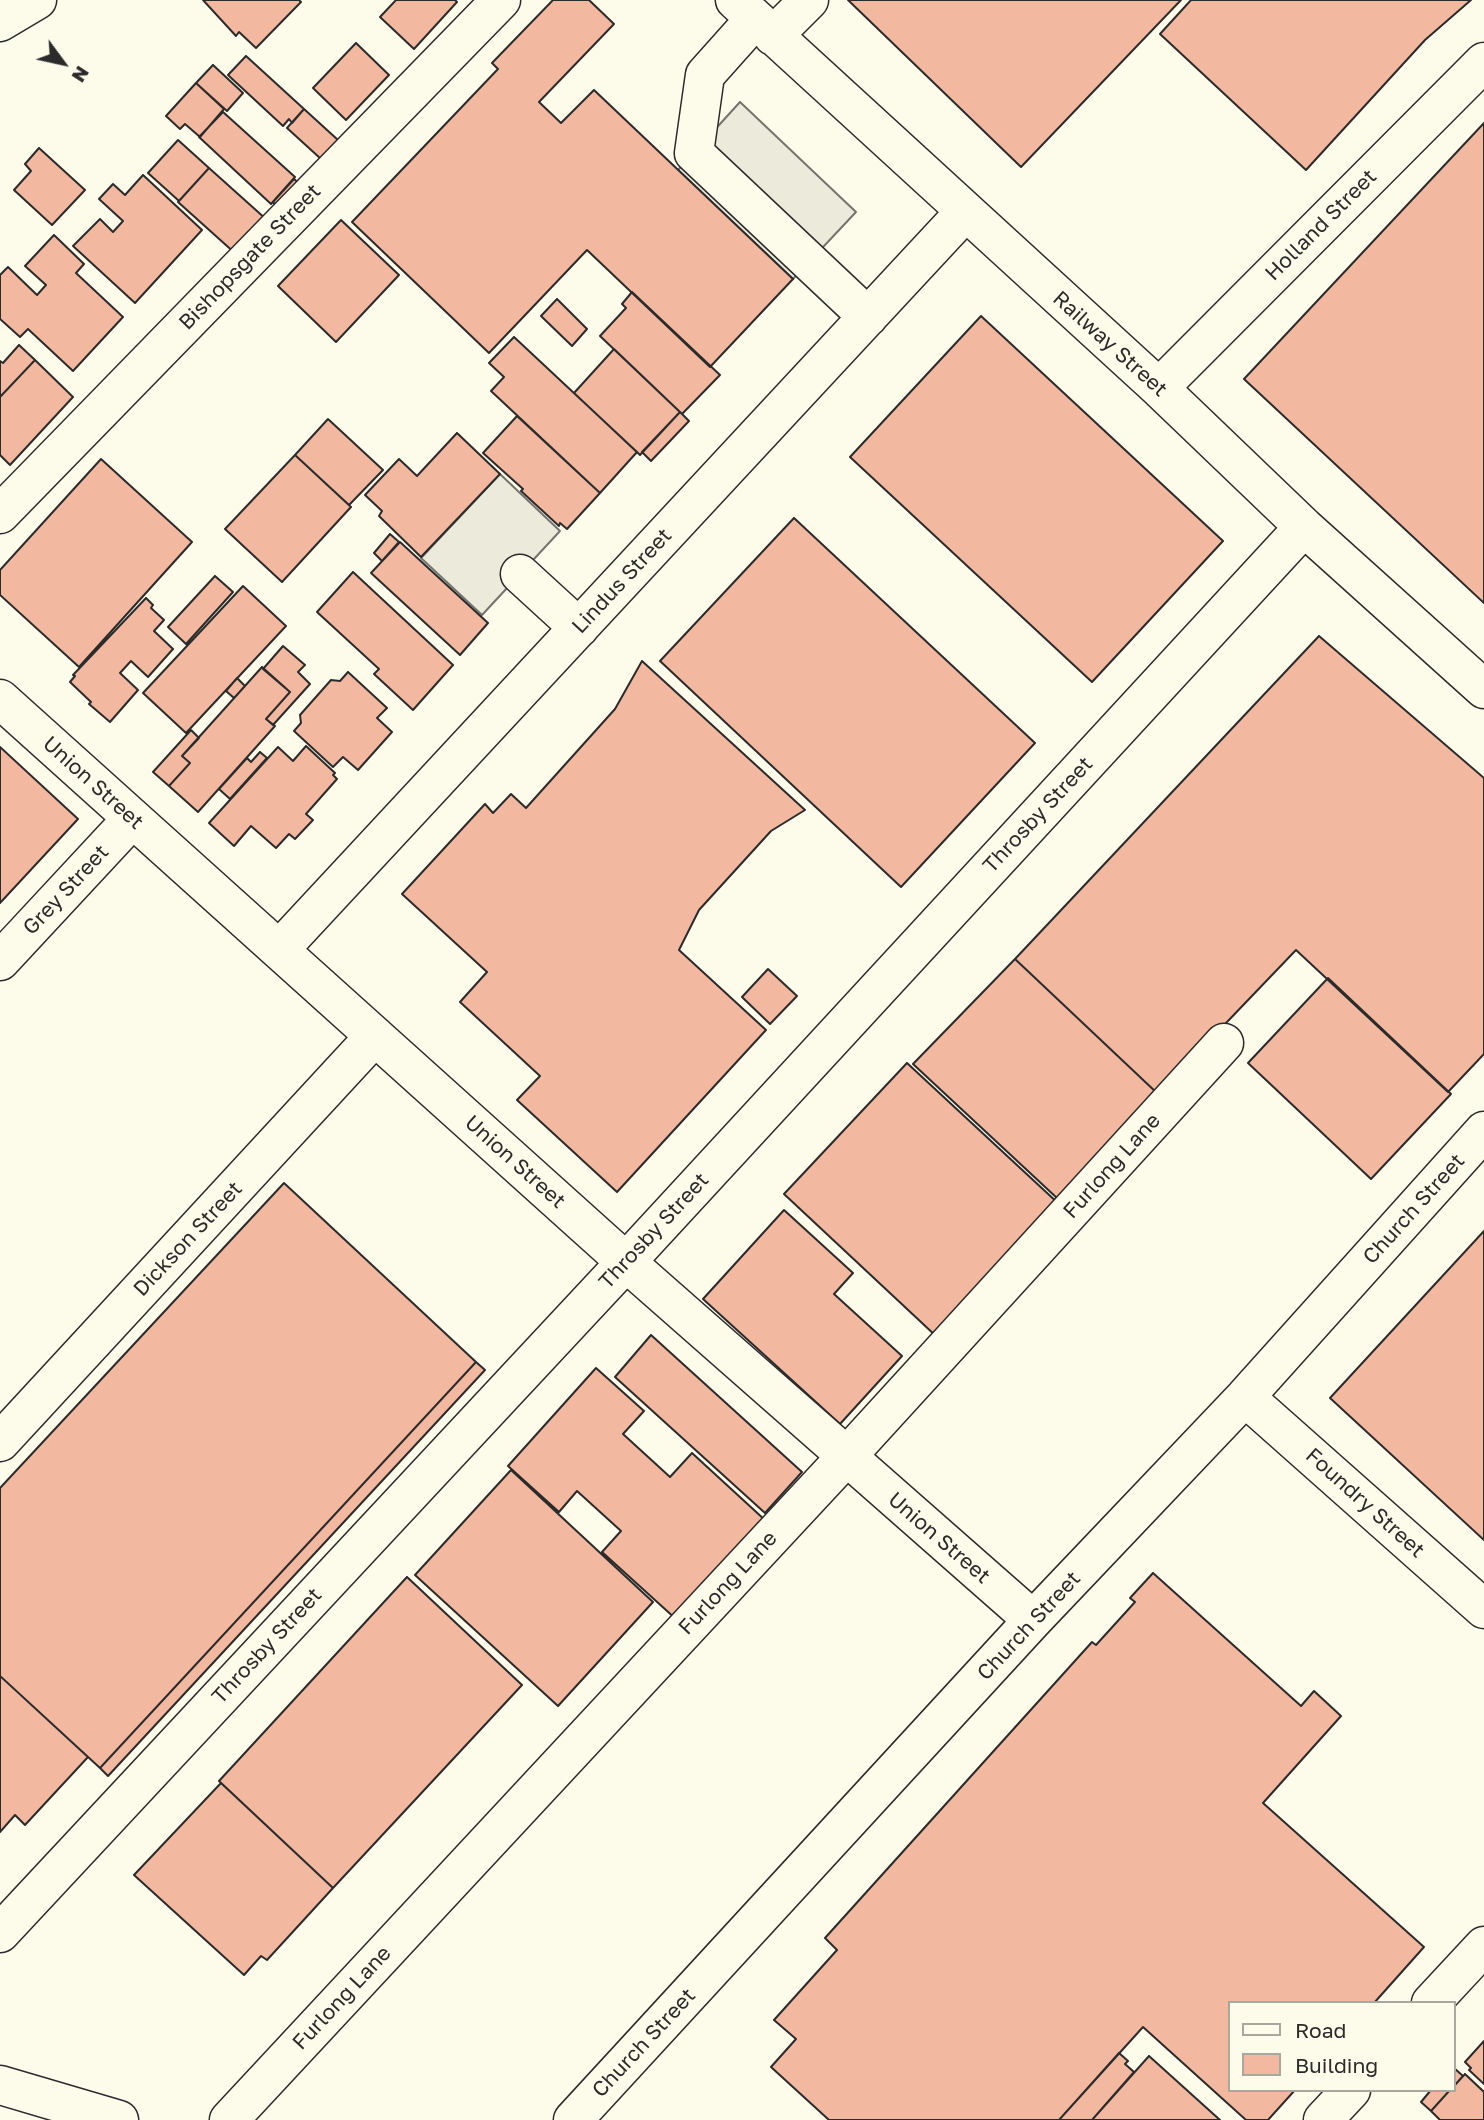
<!DOCTYPE html>
<html>
<head>
<meta charset="utf-8">
<style>
	body { margin:0 }
	#map { position:relative; width:1484px; height:2120px; overflow:hidden; background:#fdfbea; font-family:"Golos Text",sans-serif }
	canvas { display:block }
	.legend { position:absolute; left:1228px; top:2001px; width:228px; height:91px; box-sizing:border-box; background:#fdfbea; border:2px solid #a9a89e; margin:0; padding:9px 12px; list-style:none; font-size:21px; color:#2b2b2b }
	.legend li { display:flex; align-items:center; gap:14px; height:35px }
	.legend b { width:35px; border:2px solid #a9a89e }
	.north { position:absolute; left:28px; top:28px; width:70px; height:70px; -webkit-text-stroke:5px #fdfbea; paint-order:stroke; rotate:123deg; font-size:19px; font-weight:700; line-height:28px; text-align:center; color:#2b2b2b }
	.north::after { content:''; display:block; margin:auto; width:24px; height:32px; background:#2b2b2b; clip-path:polygon(50% 0,100% 100%,50% 72%,0 100%) }
</style>
</head>
<body>
<div id="map">
<canvas width="1484" height="2120"></canvas>
<ul class="legend">
<li><b style="height:9px;background:#fdfbea"></b>Road</li>
<li><b style="height:19px;background:#f2b8a0"></b>Building</li>
</ul>
<div class="north">N</div>
</div>
<script>
const ctx = document.querySelector('canvas').getContext('2d');
ctx.lineJoin = 'round';
function fillPath(path, color) { ctx.fillStyle = color; ctx.fill(path, 'evenodd'); }
const toPath = rows => new Path2D(rows.map(r => 'M' + r).join(''));
function stroke(path, color, width, dash) { ctx.strokeStyle = color; ctx.lineWidth = width; ctx.lineCap = dash ? 'butt' : 'round'; ctx.setLineDash(dash || []); ctx.stroke(path); }
function label(font, color, halo, rows, align = 'center') {
  ctx.font = font + ' "Golos Text",sans-serif'; ctx.lineWidth = 5; ctx.setLineDash([]); ctx.textBaseline = 'middle'; ctx.strokeStyle = halo; ctx.fillStyle = color; for (const [text, x, y, turn = 0] of rows) {
    ctx.save(); ctx.translate(x, y); ctx.rotate((+turn || 0) * Math.PI / 180); ctx.textAlign = isNaN(turn) ? turn : align; if (halo) ctx.strokeText(text, 0, 0); ctx.fillText(text, 0, 0); ctx.restore();
  }
}
const parking = toPath([
	[740,102,856,212,793,279,678,170,740,102],
	[500,474,560,531,482,615,421,558,500,474]
]);
const building = toPath([
	[203,0,299,0,301,2,256,48,239,32,236,36,203,0],
	[396,0,455,0,457,2,414,49,380,17,396,0],
	[553,0,589,0,614,24,539,102,561,123,594,90,793,279,710,367,587,250,489,353,352,222,498,69,492,63,553,0],
	[848,0,1181,0,1021,167,848,0],
	[1191,0,1471,0,1425,40,1306,170,1160,34,1191,0],
	[356,43,389,75,346,120,313,88,356,43],
	[246,56,304,109,292,123,289,119,283,126,228,75,246,56],
	[213,65,243,93,227,111,196,83,213,65],
	[196,83,224,109,200,137,185,124,180,129,166,116,196,83],
	[304,109,338,140,321,159,287,128,304,109],
	[223,112,295,177,271,204,199,137,223,112],
	[1484,123,1484,603,1244,379,1484,123],
	[178,140,209,168,179,201,148,173,178,140],
	[39,148,85,190,52,225,14,190,31,171,25,164,39,148],
	[209,168,267,220,237,255,178,202,209,168],
	[143,175,202,230,135,303,73,246,100,219,113,232,123,221,99,199,113,184,125,195,143,175],
	[294,179,301,185,278,208,273,202,294,179],
	[341,220,399,275,336,342,278,286,341,220],
	[54,235,84,264,76,273,123,317,73,371,28,329,20,337,0,319,0,275,8,267,37,295,46,285,25,266,54,235],
	[632,292,720,375,682,414,600,336,626,308,622,304,632,292],
	[557,299,587,329,572,346,541,316,557,299],
	[981,316,1223,541,1092,682,850,457,981,316],
	[514,337,637,452,600,493,491,391,504,377,489,363,514,337],
	[19,345,35,360,0,397,0,361,3,363,19,345],
	[614,349,680,412,640,455,574,393,614,349],
	[35,360,73,397,10,465,0,455,0,397,35,360],
	[680,412,689,421,651,461,642,452,680,412],
	[517,416,600,493,567,529,560,523,559,526,521,491,523,489,483,453,517,416],
	[328,419,383,470,349,505,295,455,328,419],
	[457,433,500,474,421,557,379,516,382,511,365,495,399,459,417,476,457,433],
	[295,455,351,507,282,582,225,529,295,455],
	[101,459,192,542,79,667,0,595,0,570,101,459],
	[794,518,1035,743,901,887,660,661,794,518],
	[390,534,399,542,382,561,374,553,390,534],
	[400,542,488,623,460,655,371,573,400,542],
	[353,572,453,665,413,710,374,674,379,669,317,612,353,572],
	[215,576,233,592,186,644,168,627,215,576],
	[243,586,286,626,186,733,143,693,243,586],
	[146,598,153,605,151,608,164,620,154,631,173,649,148,677,131,661,120,673,138,690,110,722,89,704,91,702,70,682,75,676,73,675,146,598],
	[1319,636,1484,778,1484,1054,1448,1092,1296,950,1158,1094,1015,959,1319,636],
	[283,646,305,665,298,672,310,684,273,725,266,719,290,692,263,669,283,646],
	[642,661,805,810,771,831,699,910,679,950,766,1030,617,1192,517,1100,540,1076,460,1002,487,972,402,894,485,804,493,813,511,794,526,808,615,709,642,661],
	[262,667,290,692,266,719,275,726,198,812,169,786,190,763,182,756,262,667],
	[348,672,387,708,377,718,392,732,358,770,343,757,333,767,294,731,301,723,300,715,331,680,340,681,348,672],
	[237,678,245,686,234,698,226,691,237,678],
	[191,730,199,738,182,756,190,763,169,786,153,772,191,730],
	[306,746,335,773,333,775,337,779,306,814,313,820,295,839,289,834,276,848,251,826,234,846,209,823,278,747,293,761,306,746],
	[0,747,78,819,0,903,0,747],
	[260,752,267,758,230,799,219,789,247,758,251,762,260,752],
	[1015,959,1158,1094,1058,1199,913,1064,1015,959],
	[768,969,797,996,770,1024,742,997,768,969],
	[1328,978,1451,1094,1371,1179,1248,1063,1328,978],
	[907,1063,1060,1205,937,1337,784,1194,907,1063],
	[284,1183,476,1362,100,1768,0,1676,0,1488,284,1183],
	[784,1210,853,1273,834,1294,902,1356,840,1424,703,1299,784,1210],
	[1484,1231,1484,1540,1330,1398,1484,1231],
	[651,1335,802,1472,765,1513,615,1377,651,1335],
	[476,1362,485,1370,108,1776,100,1768,476,1362],
	[596,1368,644,1411,623,1434,670,1477,692,1453,766,1521,677,1620,602,1552,621,1531,577,1491,559,1512,508,1466,596,1368],
	[511,1470,653,1602,558,1706,415,1575,511,1470],
	[1153,1573,1301,1706,1314,1691,1341,1716,1263,1803,1424,1947,1374,2003,1230,2003,1230,2090,1295,2090,1268,2120,1246,2120,1143,2027,1059,2120,829,2120,771,2067,796,2039,774,2020,837,1950,825,1938,1092,1642,1096,1645,1135,1602,1130,1598,1153,1573],
	[407,1577,522,1685,333,1888,219,1781,407,1577],
	[0,1676,88,1757,25,1825,15,1815,0,1832,0,1676],
	[221,1783,333,1888,267,1960,261,1956,244,1975,134,1875,221,1783],
	[1484,2041,1484,2084,1469,2070,1471,2068,1465,2062,1484,2041],
	[1119,2053,1128,2061,1125,2064,1134,2072,1092,2120,1059,2120,1119,2053],
	[1149,2056,1220,2120,1092,2120,1149,2056],
	[1454,2068,1463,2076,1454,2086,1454,2068],
	[1465,2074,1484,2092,1484,2120,1440,2120,1431,2111,1450,2090,1454,2090,1454,2086,1465,2074],
	[1431,2090,1450,2090,1431,2111,1421,2102,1431,2090]
]);
const minor = toPath([
	[735,0,1159,388,1304,527,1484,689],
	[755,19,705,75,694,153,868,317],
	[0,22,37,0],
	[773,36,809,0],
	[1159,388,1484,62],
	[0,514,501,0],
	[520,574,579,628],
	[0,699,626,1262,1033,1620],
	[279,950,965,212],
	[0,961,132,819],
	[1245,1397,1484,1609],
	[0,1442,375,1036],
	[0,1933,626,1262,1304,527],
	[1431,2003,1484,1946],
	[229,2120,846,1457,1224,1043],
	[573,2120,1033,1620,1245,1397,1484,1131],
	[1323,2120,1351,2090]
]);
const highway = toPath([
	[0,2085,119,2120]
]);
const streetNames = [
	["Holland Street",1321,225,-45],
	["Bishopsgate Street",250,257,-46],
	["Railway Street",1110,344,42],
	["Lindus Street",622,581,-47],
	["Union Street",93,783,42],
	["Throsby Street",1038,815,-47],
	["Grey Street",66,890,-47],
	["Union Street",515,1162,42],
	["Furlong Lane",1112,1166,-48],
	["Church Street",1414,1209,-48],
	["Throsby Street",654,1231,-47],
	["Dickson Street",188,1239,-47],
	["Foundry Street",1365,1503,42],
	["Union Street",939,1538,41],
	["Furlong Lane",728,1583,-47],
	["Church Street",1029,1626,-47],
	["Throsby Street",267,1646,-47],
	["Furlong Lane",342,1998,-47],
	["Church Street",644,2043,-47]
];
fillPath(parking, '#eceadb');
stroke(parking, '#74746e', 2);
fillPath(building, '#f2b8a0');
stroke(building, '#2b2b2b', 2);
stroke(minor, '#2b2b2b', 41);
stroke(highway, '#2b2b2b', 41);
stroke(minor, '#fdfbea', 38);
stroke(highway, '#fdfbea', 38);
label('21px', '#2b2b2b', '#fdfbea', streetNames);
</script>
</body>
</html>
